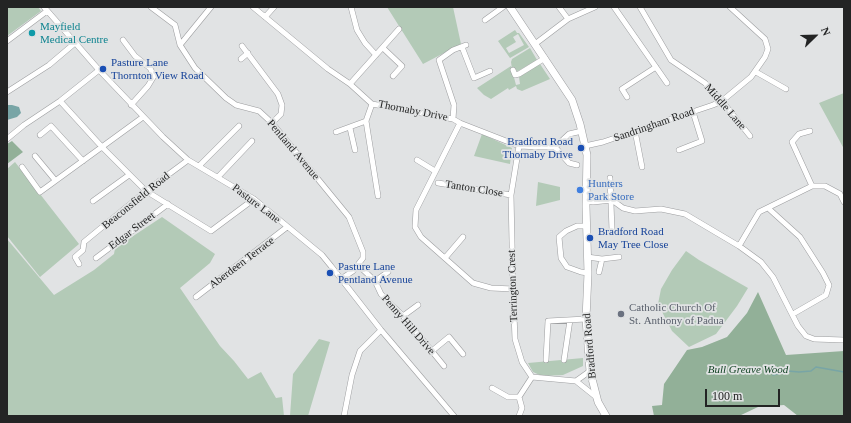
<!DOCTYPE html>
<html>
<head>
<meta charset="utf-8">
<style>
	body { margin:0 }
	#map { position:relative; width:851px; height:423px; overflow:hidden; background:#e1e3e4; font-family:"Times New Roman",serif }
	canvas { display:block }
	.frame { position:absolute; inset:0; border:8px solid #232424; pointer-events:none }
	.north { position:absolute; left:795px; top:16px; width:40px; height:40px; -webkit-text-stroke:3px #e1e3e4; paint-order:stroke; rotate:67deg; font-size:11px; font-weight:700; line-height:16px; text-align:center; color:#232424 }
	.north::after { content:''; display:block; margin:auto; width:14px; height:18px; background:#232424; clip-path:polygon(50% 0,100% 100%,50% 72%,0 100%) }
	.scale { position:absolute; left:705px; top:389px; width:75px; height:18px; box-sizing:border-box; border:2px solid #232424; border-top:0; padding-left:5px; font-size:12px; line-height:14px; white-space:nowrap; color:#232424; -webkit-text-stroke:3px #e1e3e4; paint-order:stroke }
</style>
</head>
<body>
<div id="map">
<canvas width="851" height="423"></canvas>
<div class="frame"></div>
<div class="north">N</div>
<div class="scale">100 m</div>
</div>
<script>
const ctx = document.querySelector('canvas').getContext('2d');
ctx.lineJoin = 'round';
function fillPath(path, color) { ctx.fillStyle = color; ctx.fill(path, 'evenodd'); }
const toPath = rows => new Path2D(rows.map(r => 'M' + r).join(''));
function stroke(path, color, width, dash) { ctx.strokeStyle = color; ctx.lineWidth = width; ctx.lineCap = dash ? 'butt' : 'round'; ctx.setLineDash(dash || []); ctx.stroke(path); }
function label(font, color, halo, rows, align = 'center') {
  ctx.font = font + ' "Times New Roman",serif'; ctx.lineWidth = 3.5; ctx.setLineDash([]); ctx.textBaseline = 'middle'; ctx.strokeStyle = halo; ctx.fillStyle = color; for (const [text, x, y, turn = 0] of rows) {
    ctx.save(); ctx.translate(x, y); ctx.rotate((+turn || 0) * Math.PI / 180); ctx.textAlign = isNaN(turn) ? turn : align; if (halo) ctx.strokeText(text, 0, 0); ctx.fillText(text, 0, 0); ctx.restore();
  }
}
const green = toPath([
	[7,7,38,7,41,11,7,36],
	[387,7,453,7,461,44,423,64],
	[515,30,517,33,519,33,529,47,510,58,498,41],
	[518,34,524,45,509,53,506,48,516,42,513,37],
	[530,48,537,60,518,71,512,69,511,62,512,59],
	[540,64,550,79,522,91,517,89,516,86,509,90,508,88,491,99,484,95,477,88,511,66,516,85,520,84,519,77],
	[844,93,844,149,819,103],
	[482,134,512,148,510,164,474,156],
	[15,162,79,244,40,277,7,236,7,169],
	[538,182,560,187,560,200,536,206],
	[162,217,215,254,210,263,180,288,220,346,234,361,248,379,261,372,276,398,282,397,284,416,7,416,7,239,54,295,94,270,114,254,115,248],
	[686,251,699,260,748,288,737,306,716,334,689,347,672,331,658,304,661,289,672,270],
	[319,339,330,342,308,416,290,416,293,374],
	[583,358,583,366,563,375,542,376,533,372,528,363]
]);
const forest = toPath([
	[12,141,23,152,7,164,7,144],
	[758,292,786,355,844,351,844,416,798,416,784,405,758,407,739,416,654,416,652,406,662,405,664,384,687,350,702,347,727,337,747,313]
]);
const water = toPath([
	[7,105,12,105,19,107,21,113,17,117,7,120]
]);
const stream = toPath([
	[773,375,788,371,799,372,811,371,816,367,844,372]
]);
const minor = toPath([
	[44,7,99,70,163,137,188,160,254,199,322,255,331,266,381,330,454,416],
	[151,7,175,25,180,45,195,68,226,98,236,105,259,111,272,123,349,217,363,252,363,258,353,271,341,279],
	[253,7,328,69,350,84,372,104,453,119,460,123,519,146,540,147,555,147,569,163,577,165],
	[351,7,357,30,365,43,376,55],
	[559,7,568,19],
	[614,7,667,83],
	[640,7,671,60,705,83,722,101,750,136],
	[265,17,274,7],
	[485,20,503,7],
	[123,40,135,56,150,68,154,76,148,86,131,105],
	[7,41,47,11],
	[535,44,568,19,595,7],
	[180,45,211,7],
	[242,46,278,94,282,105,281,114,272,123],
	[462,47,474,78,490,71],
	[383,48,402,66,393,76],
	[241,59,248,53],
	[513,70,515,75,519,74,545,58],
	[756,72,786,89],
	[350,84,399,29],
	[7,92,49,65,75,43],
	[627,97,622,89,656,67],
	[60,101,102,147,146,191,211,231,254,199],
	[372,104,366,121,378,196],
	[453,119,454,105,439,60,453,50,466,45],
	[460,123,416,210,415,227,421,237,473,283,491,288,513,289],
	[350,128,355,150],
	[635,131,642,167],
	[810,131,799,134,792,142,812,186],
	[336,132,366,121],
	[40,135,51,126,83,161],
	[7,139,24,125,60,101,99,70],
	[519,146,511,195,513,289,515,339,522,362,532,377,576,381],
	[585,146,603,142,713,105,722,101,751,77,765,57,768,49,765,39,730,7],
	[555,147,569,134,582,131],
	[679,150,702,141,693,112],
	[35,156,55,180],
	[417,160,435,171],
	[199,166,239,126],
	[22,167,40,192,143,117],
	[218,177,252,141],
	[610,178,612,230],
	[438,183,511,195],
	[93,201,129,175],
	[586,201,593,202,612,200,623,208,635,211,661,209,685,214,739,246,761,262,773,277,798,326,806,336,814,339,844,340],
	[768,208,800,237,823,273,829,285,826,295,793,314],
	[587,226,577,226,566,231,559,237,561,258,567,267,581,272,588,273],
	[739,246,759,212,812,186,825,186,840,194,844,202],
	[587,257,602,259,619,257],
	[96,258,168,204],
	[445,258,463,237],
	[79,264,75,257,83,250,84,242,146,191,188,160],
	[358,265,375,281,381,294,403,316,444,366],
	[599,272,602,259],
	[375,281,388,272],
	[196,297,287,227],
	[403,316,418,305],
	[432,351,449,337,463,354],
	[546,360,548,321,586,319],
	[564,360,570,320],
	[590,371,576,381,596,397],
	[492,388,508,397,519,397,532,377],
	[344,416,352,375,360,351,381,330],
	[519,416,522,408,519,397]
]);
const tertiary = toPath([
	[510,7,572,100,580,124,587,155,586,206,588,273,586,319,589,359,590,371,598,402,606,416]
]);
const markers = [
	[32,33,4,"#0f9aa8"],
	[103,69,4,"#1a4fb4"],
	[581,148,4,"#1a4fb4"],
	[580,190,4,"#3f7fe0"],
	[590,238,4,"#1a4fb4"],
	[330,273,4,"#1a4fb4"],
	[621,314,4,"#6b7280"]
];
const cultureNames = [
	["Mayfield",40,27],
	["Medical Centre",40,40]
];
const transitNames = [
	["Pasture Lane",111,63],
	["Thornton View Road",111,76],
	["Bradford Road",573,142,"right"],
	["Thornaby Drive",573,155,"right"],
	["Bradford Road",598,232],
	["May Tree Close",598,245],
	["Pasture Lane",338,267],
	["Pentland Avenue",338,280]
];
const streetNames = [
	["Middle Lane",725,107,49],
	["Thornaby Drive",413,111,11],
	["Sandringham Road",654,125,-19],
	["Pentland Avenue",293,150,50],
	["Tanton Close",474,189,9],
	["Beaconsfield Road",136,201,-39],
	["Pasture Lane",256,204,37],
	["Edgar Street",132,231,-37],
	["Aberdeen Terrace",242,263,-37],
	["Terrington Crest",513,286,-92],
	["Penny Hill Drive",408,325,49],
	["Bradford Road",590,346,-95]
];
const shopNames = [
	["Hunters",588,184],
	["Park Store",588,197]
];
const worshipNames = [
	["Catholic Church Of",629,308],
	["St. Anthony of Padua",629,321]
];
const parkNames = [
	["Bull Greave Wood",748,370]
];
fillPath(green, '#b3cab7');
fillPath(forest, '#92b098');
fillPath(water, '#78a5a6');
stroke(stream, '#78a5a6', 1.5);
stroke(minor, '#9c9d9f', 6);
stroke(tertiary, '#9c9d9f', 8);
stroke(minor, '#fff', 5);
stroke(tertiary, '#fff', 7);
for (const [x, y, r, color] of markers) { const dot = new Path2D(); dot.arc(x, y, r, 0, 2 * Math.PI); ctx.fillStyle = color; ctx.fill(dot); stroke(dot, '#e1e3e4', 1.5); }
label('11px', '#0d838f', '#e1e3e4', cultureNames, 'left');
label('11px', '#164399', '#e1e3e4', transitNames, 'left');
label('11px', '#232424', '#e1e3e4', streetNames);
label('11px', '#366cbe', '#e1e3e4', shopNames, 'left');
label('11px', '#5b616d', '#e1e3e4', worshipNames, 'left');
label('italic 11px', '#0c3e1e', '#e1e3e4', parkNames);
</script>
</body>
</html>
